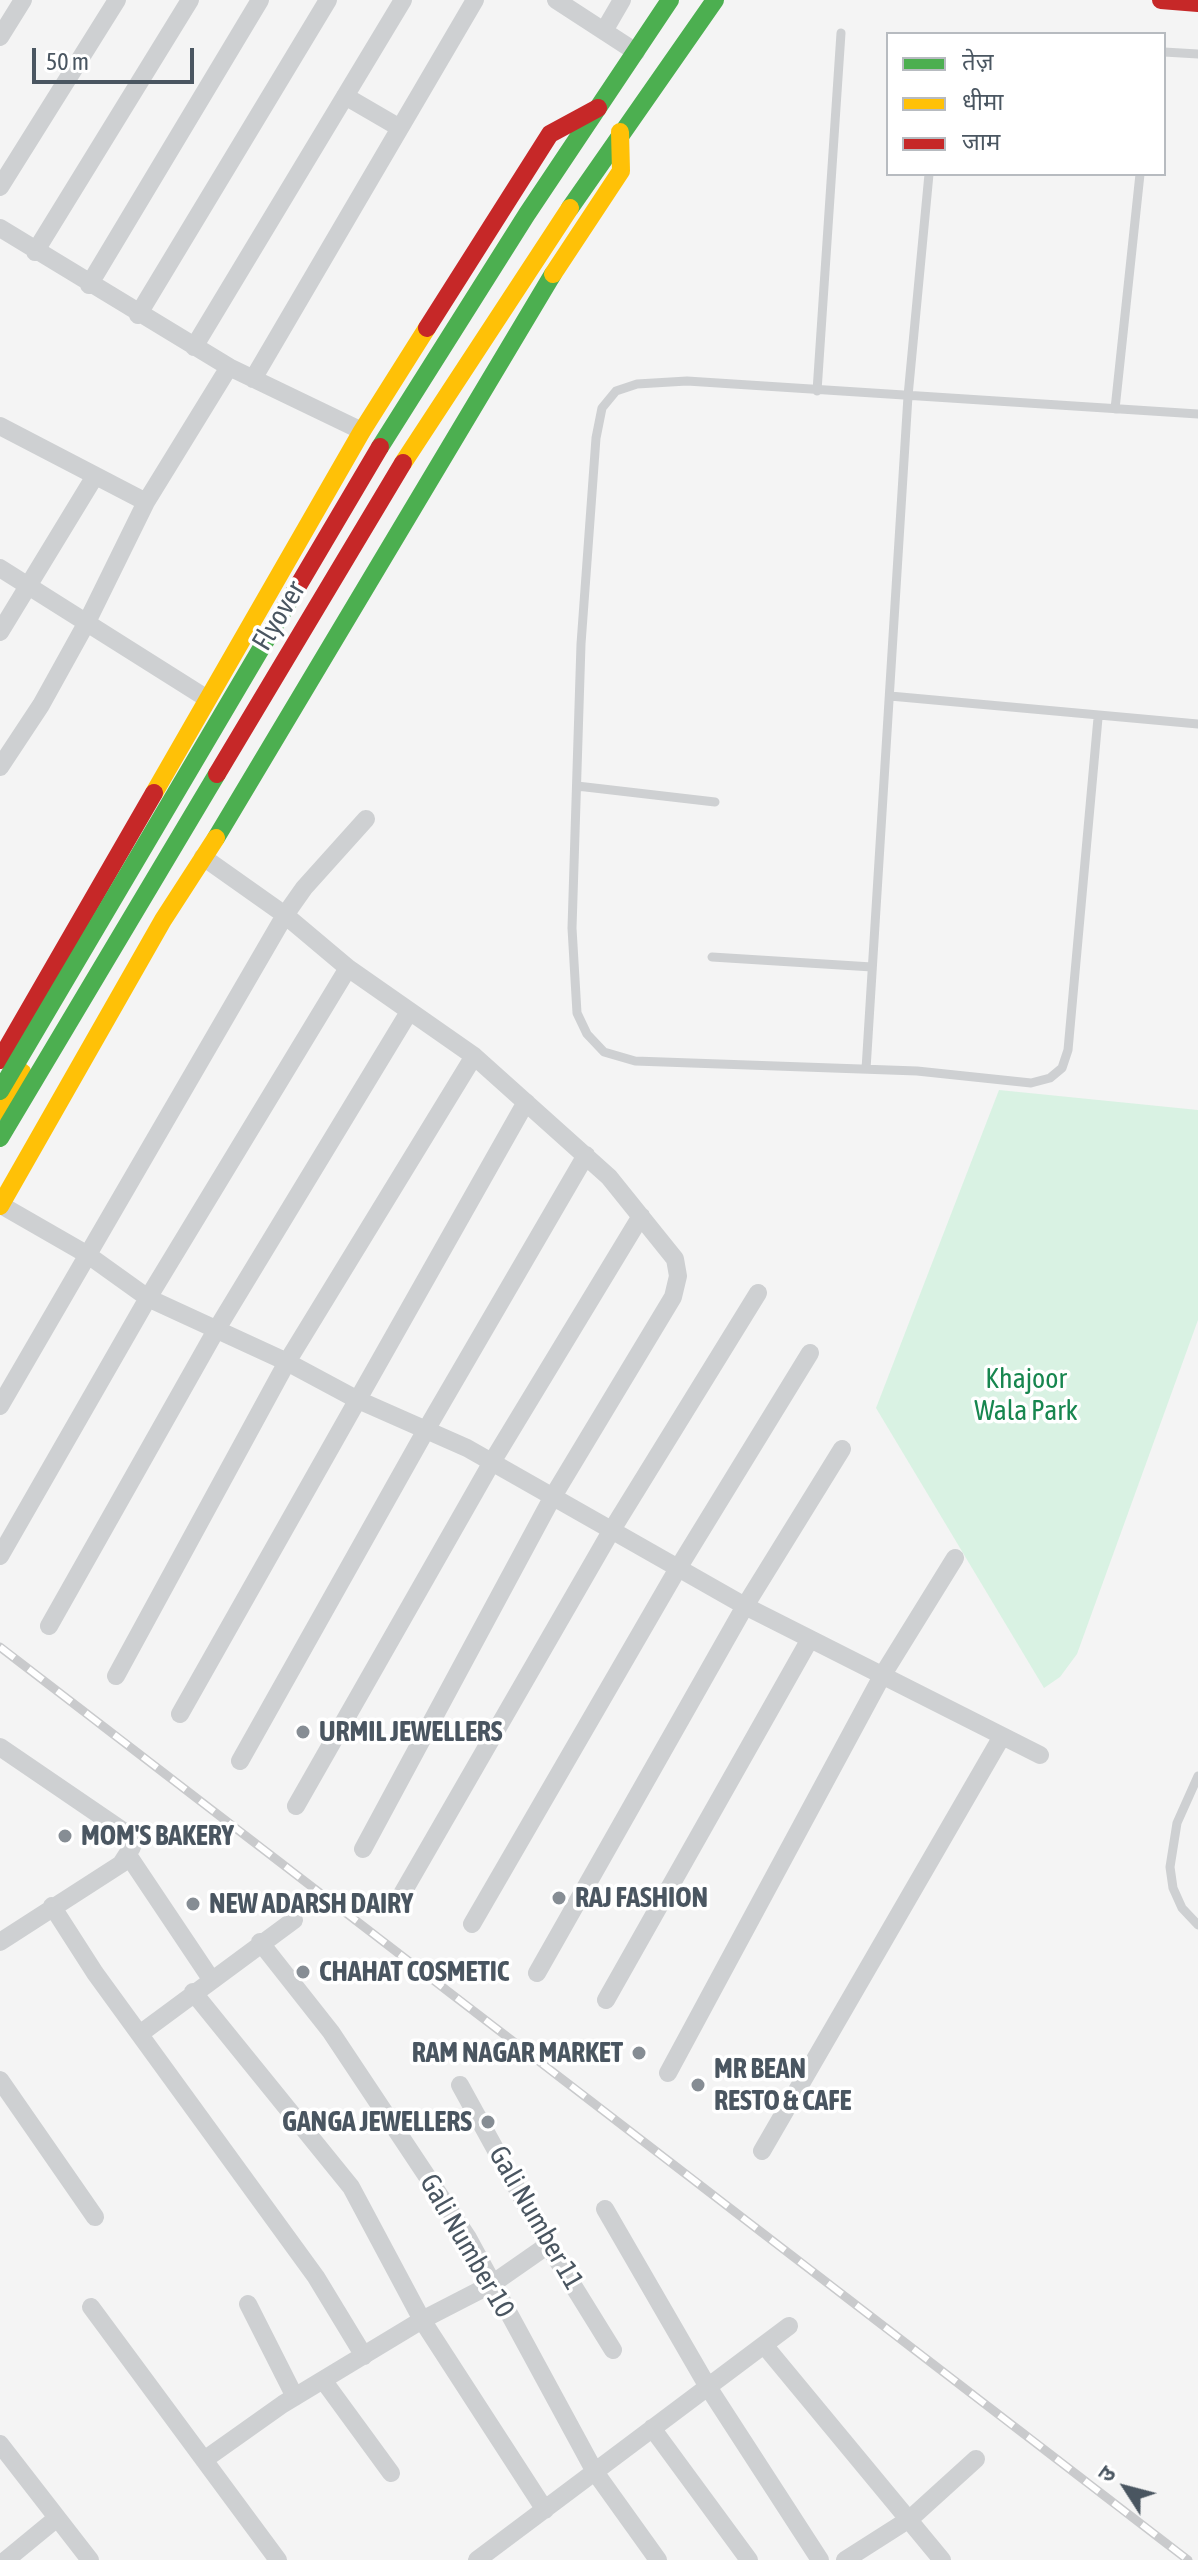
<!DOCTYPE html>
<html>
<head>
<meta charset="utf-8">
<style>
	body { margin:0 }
	#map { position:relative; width:1198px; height:2560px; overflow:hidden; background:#f4f4f4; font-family:"Asap Condensed","Noto Sans Devanagari",sans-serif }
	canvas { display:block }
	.legend { position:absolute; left:886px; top:32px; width:280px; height:144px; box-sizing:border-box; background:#fff; border:2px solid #b7bbc0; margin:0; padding:10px 14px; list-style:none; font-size:24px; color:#4a5661 }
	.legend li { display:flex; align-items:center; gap:16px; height:40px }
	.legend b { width:40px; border:2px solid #b7bbc0 }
	.north { position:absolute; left:1086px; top:2448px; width:80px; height:80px; -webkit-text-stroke:6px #fff; paint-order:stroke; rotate:306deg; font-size:22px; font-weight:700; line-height:32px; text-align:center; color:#4a5661 }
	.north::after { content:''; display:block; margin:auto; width:28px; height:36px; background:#4a5661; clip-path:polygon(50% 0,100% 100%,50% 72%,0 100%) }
	.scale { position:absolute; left:32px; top:48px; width:162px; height:36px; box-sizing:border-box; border:4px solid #4a5661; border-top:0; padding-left:10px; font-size:24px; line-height:28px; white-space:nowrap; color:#4a5661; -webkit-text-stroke:6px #fff; paint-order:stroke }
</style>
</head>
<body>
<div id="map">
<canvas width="1198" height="2560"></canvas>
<ul class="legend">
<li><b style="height:10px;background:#4caf50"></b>तेज़</li>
<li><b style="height:10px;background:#ffc107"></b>धीमा</li>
<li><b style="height:10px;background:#c62828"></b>जाम</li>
</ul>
<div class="north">उ</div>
<div class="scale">50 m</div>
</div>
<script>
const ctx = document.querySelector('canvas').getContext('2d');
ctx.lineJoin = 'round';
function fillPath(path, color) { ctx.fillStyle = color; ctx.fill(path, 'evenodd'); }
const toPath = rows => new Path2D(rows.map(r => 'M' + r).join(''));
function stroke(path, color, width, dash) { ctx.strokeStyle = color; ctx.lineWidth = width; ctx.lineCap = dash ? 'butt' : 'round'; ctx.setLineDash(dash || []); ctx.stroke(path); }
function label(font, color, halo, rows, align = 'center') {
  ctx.font = font + ' "Asap Condensed",sans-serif'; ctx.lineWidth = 7; ctx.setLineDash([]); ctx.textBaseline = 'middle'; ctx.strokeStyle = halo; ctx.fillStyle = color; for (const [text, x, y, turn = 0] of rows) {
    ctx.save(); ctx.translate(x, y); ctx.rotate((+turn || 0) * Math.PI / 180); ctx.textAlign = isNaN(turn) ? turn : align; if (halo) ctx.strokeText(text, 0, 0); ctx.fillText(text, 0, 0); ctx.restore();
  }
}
const green = toPath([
	[999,1090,1198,1110,1198,1320,1077,1654,1060,1677,1044,1688,876,1408]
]);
const lane = toPath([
	[1164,52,1198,54],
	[817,391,841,33],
	[1115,409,1140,174],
	[890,696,1198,724],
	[1098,718,1068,1050,1062,1068,1050,1078,1031,1083,917,1071,635,1061,604,1052,587,1034,577,1013,572,928,581,644,596,438,602,408,616,391,637,384,687,381,1198,414],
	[577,786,715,802],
	[712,957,872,967],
	[866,1069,908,396,929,174],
	[1198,1776,1177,1823,1170,1867,1173,1888,1182,1908,1198,1925]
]);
const street = toPath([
	[556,0,636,52],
	[604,31,622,0],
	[0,37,23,0],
	[345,96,400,128],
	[0,187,117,0],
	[0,228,229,367,362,431],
	[35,252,190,0],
	[89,285,260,0],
	[138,315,328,0],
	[194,347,403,0],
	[253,379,475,0],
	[0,426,146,502],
	[0,568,206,698],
	[0,632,95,476],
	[0,767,41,705,87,622,146,502,229,367],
	[203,857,285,915,348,968,474,1056,609,1177,675,1259,678,1276,673,1297,552,1498,363,1849],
	[1,1205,88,1255,148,1298,287,1362,356,1399,467,1448,745,1606,1040,1755],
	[0,1406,285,915,304,888,366,819],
	[0,1556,148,1298,348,968],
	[49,1626,215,1332,409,1012],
	[116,1676,287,1362,474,1056],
	[180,1714,526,1102],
	[0,1747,126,1833,132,1847,121,1864,0,1942],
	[240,1761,426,1430,586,1155],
	[296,1806,492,1462,641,1216],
	[128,1855,211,1979],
	[402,1894,610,1533,758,1293],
	[52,1906,95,1973,316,2277,364,2356],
	[472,1924,677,1570,810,1353],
	[260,1942,331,2032,468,2238,595,2472,658,2560],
	[537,1973,745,1606,842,1449],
	[193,1992,351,2187,422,2320,545,2510],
	[606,2000,810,1639],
	[141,2033,294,1920],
	[668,2073,882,1676,955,1558],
	[0,2080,95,2217],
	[460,2085,548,2245,613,2350],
	[762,2151,1001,1738],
	[605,2209,708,2387,820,2560],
	[248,2304,295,2397],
	[91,2307,278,2560],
	[764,2345,942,2560],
	[323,2380,391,2473],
	[652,2428,749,2560],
	[0,2444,90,2560],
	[204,2460,283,2404,422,2320,492,2284,548,2245],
	[6,2560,57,2518],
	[477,2560,789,2326],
	[845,2560,911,2518,976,2459]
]);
const fast = toPath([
	[570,208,715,0],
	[380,447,527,214,670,0],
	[216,838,553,274]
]);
const slow = toPath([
	[553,274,621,171,620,132],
	[403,463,570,208],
	[154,793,362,431,427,328],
	[0,1111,22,1072],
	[0,1206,163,920,216,838]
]);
const jam = toPath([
	[1161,0,1198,3],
	[427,328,550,134,598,108],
	[0,1060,154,793]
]);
const rail = toPath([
	[0,1647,1188,2560]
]);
const fastBridge = toPath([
	[0,1091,295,591],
	[0,1138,217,774]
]);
const jamBridge = toPath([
	[295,591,380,447],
	[217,774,403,463]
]);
const markers = [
	[303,1732,8,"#868d94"],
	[65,1836,8,"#868d94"],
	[559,1898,8,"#868d94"],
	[193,1904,8,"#868d94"],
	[303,1972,8,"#868d94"],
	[639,2053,8,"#868d94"],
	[698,2085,8,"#868d94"],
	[488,2122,8,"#868d94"]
];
const streetNames = [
	["Flyover",279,616,-59],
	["Gali Number 11",536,2218,60],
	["Gali Number 10",467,2246,60]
];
const parkNames = [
	["Khajoor",1026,1379],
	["Wala Park",1026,1411]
];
const poiNames = [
	["URMIL JEWELLERS",319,1732],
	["MOM'S BAKERY",81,1836],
	["RAJ FASHION",575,1898],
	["NEW ADARSH DAIRY",209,1904],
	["CHAHAT COSMETIC",319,1972],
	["RAM NAGAR MARKET",623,2053,"right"],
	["MR BEAN",714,2069],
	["RESTO & CAFE",714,2101],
	["GANGA JEWELLERS",472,2122,"right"]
];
fillPath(green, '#d9f2e3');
stroke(lane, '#ced0d2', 9);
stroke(street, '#ced0d2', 18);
stroke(fast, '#4caf50', 18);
stroke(slow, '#ffc107', 18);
stroke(jam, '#c62828', 18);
stroke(rail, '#c9cacc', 9);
stroke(rail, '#fff', 6, [18]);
stroke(fastBridge, '#4caf50', 18);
stroke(jamBridge, '#c62828', 18);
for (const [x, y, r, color] of markers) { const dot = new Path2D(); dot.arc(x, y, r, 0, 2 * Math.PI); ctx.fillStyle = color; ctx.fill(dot); stroke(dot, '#fff', 3); }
label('28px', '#4a5661', '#fff', streetNames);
label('28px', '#17864f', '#fff', parkNames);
label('bold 28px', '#4a5661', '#fff', poiNames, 'left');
</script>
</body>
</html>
